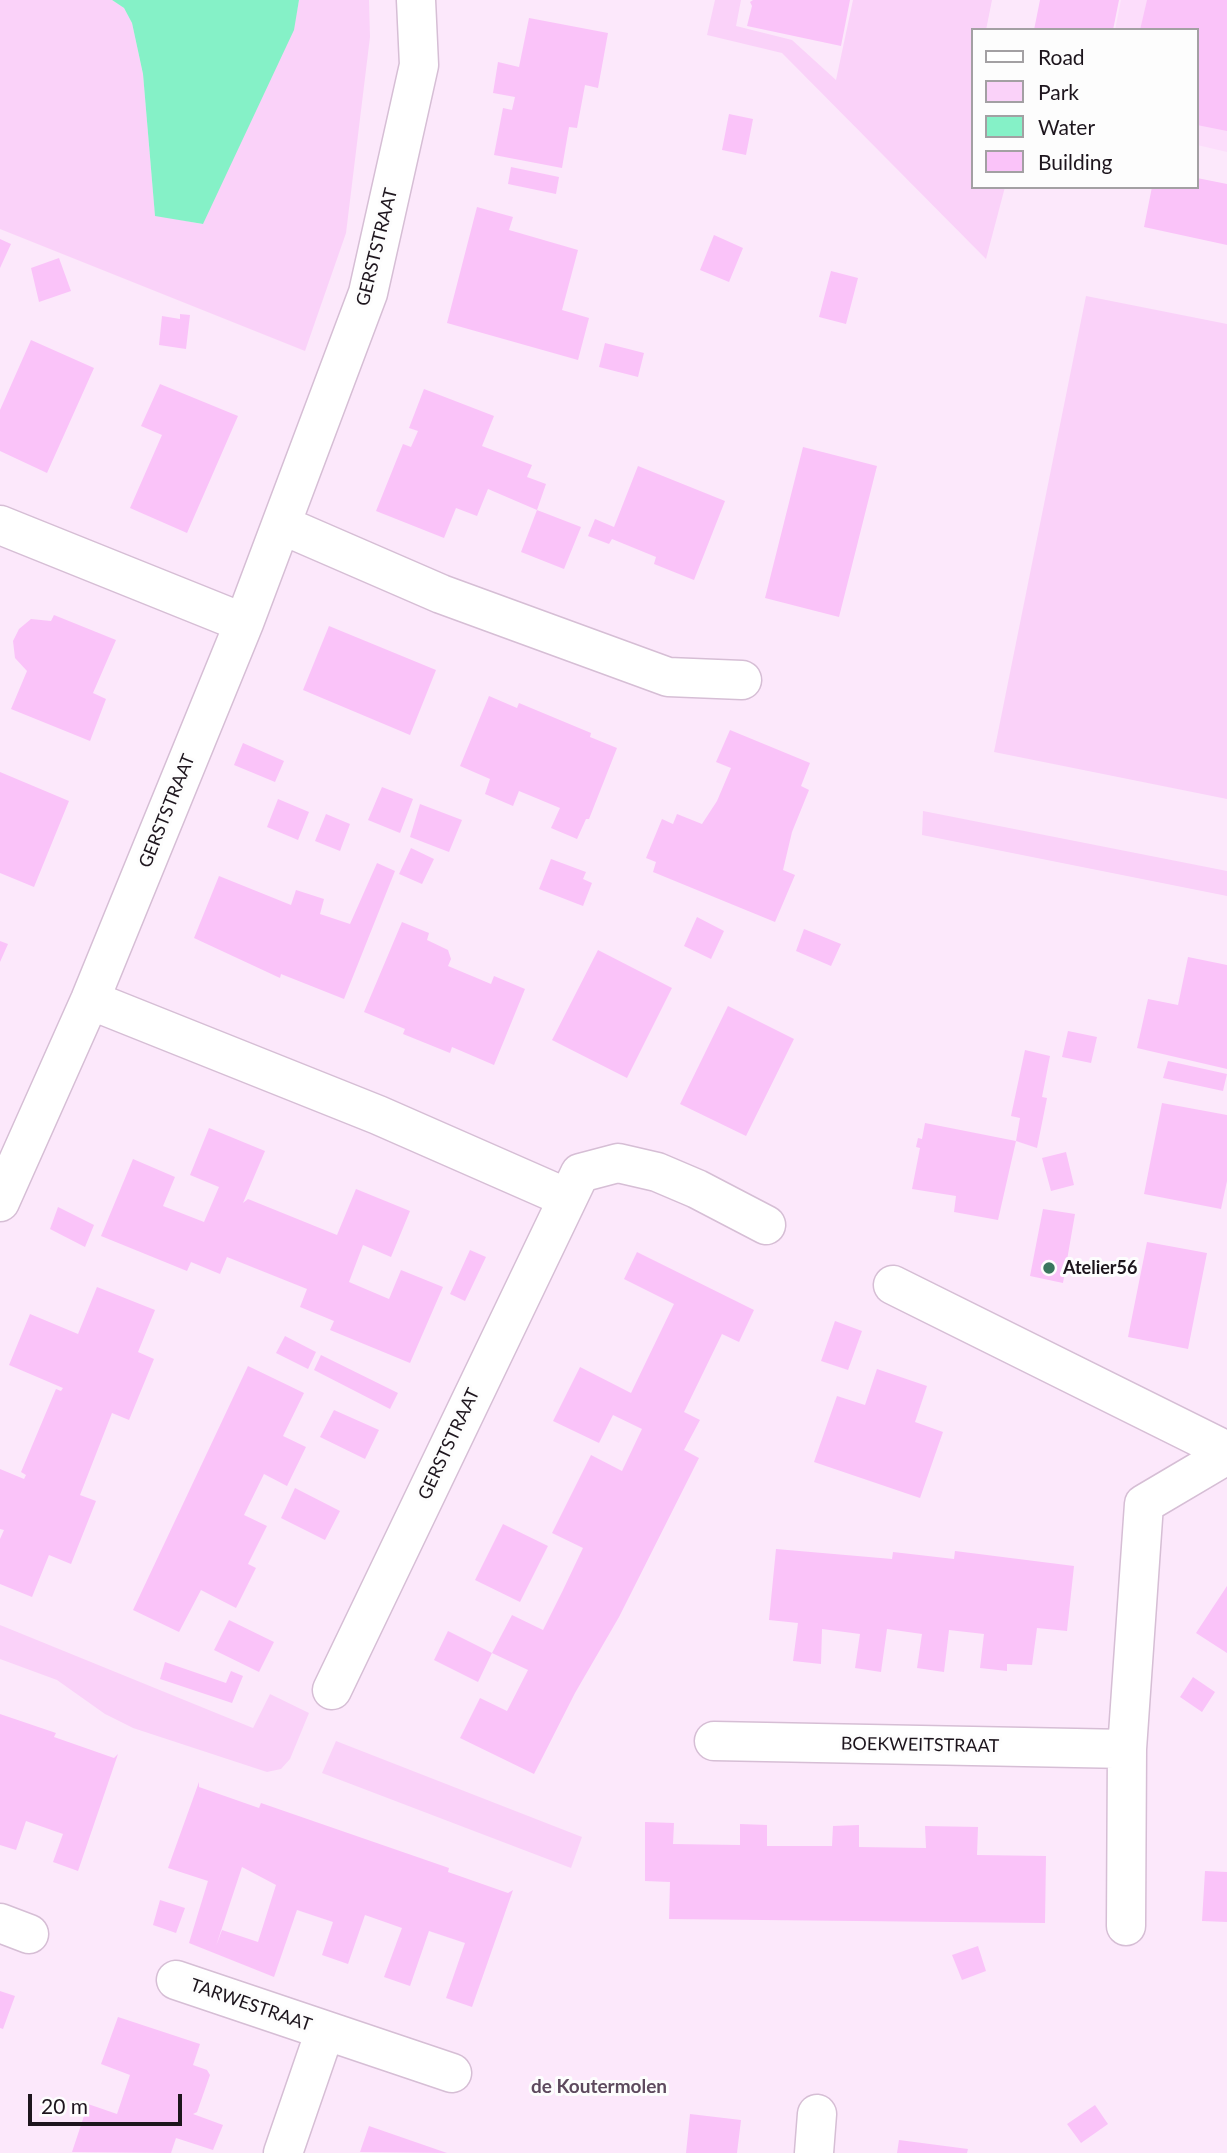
<!DOCTYPE html>
<html>
<head>
<meta charset="utf-8">
<style>
	body { margin:0 }
	#map { position:relative; width:1227px; height:2153px; overflow:hidden; background:#fce8fb; font-family:Lato,sans-serif }
	canvas { display:block }
	.legend { position:absolute; left:971px; top:28px; width:228px; height:161px; box-sizing:border-box; background:#fdfdfd; border:2px solid #a3a0a3; margin:0; padding:9px 12px; list-style:none; font-size:21px; color:#1d151d }
	.legend li { display:flex; align-items:center; gap:14px; height:35px }
	.legend b { width:35px; border:2px solid #a3a0a3 }
	.scale { position:absolute; left:28px; top:2094px; width:154px; height:32px; box-sizing:border-box; border:4px solid #1d151d; border-top:0; padding-left:9px; font-size:21px; line-height:24px; white-space:nowrap; color:#1d151d; -webkit-text-stroke:5px #fdfdfd; paint-order:stroke }
</style>
</head>
<body>
<div id="map">
<canvas width="1227" height="2153"></canvas>
<ul class="legend">
<li><b style="height:9px;background:#fff"></b>Road</li>
<li><b style="height:19px;background:#fad2f9"></b>Park</li>
<li><b style="height:19px;background:#85f1c7"></b>Water</li>
<li><b style="height:19px;background:#fac3f9"></b>Building</li>
</ul>
<div class="scale">20 m</div>
</div>
<script>
const ctx = document.querySelector('canvas').getContext('2d');
ctx.lineJoin = 'round';
function fillPath(path, color) { ctx.fillStyle = color; ctx.fill(path, 'evenodd'); }
const toPath = rows => new Path2D(rows.map(r => 'M' + r).join(''));
function stroke(path, color, width, dash) { ctx.strokeStyle = color; ctx.lineWidth = width; ctx.lineCap = dash ? 'butt' : 'round'; ctx.setLineDash(dash || []); ctx.stroke(path); }
function label(font, color, halo, rows, align = 'center') {
  ctx.font = font + ' Lato,sans-serif'; ctx.lineWidth = 6; ctx.setLineDash([]); ctx.textBaseline = 'middle'; ctx.strokeStyle = halo; ctx.fillStyle = color; for (const [text, x, y, turn = 0] of rows) {
    ctx.save(); ctx.translate(x, y); ctx.rotate((+turn || 0) * Math.PI / 180); ctx.textAlign = isNaN(turn) ? turn : align; if (halo) ctx.strokeText(text, 0, 0); ctx.fillText(text, 0, 0); ctx.restore();
  }
}
const built = toPath([
	[1121,0,1227,0,1227,152,1197,145,1197,30,1115,30]
]);
const green = toPath([
	[0,0,112,0,124,8,132,23,143,74,155,215,202,224,293,30,299,0,369,0,370,37,346,233,305,351,0,229],
	[715,0,741,0,736,26,792,40,836,80,853,0,992,0,986,30,973,30,973,187,1005,187,986,259,782,53,707,35],
	[1086,296,1227,324,1227,799,994,752],
	[923,811,1227,871,1227,896,922,835],
	[0,1625,253,1728,270,1694,309,1713,290,1759,281,1769,267,1772,133,1728,105,1714,57,1680,0,1659],
	[336,1741,582,1837,571,1868,322,1773]
]);
const water = toPath([
	[112,0,299,0,294,30,203,224,155,216,143,74,132,23,124,8]
]);
const building = toPath([
	[753,0,850,0,841,46,747,26,752,6,750,2],
	[1040,0,1119,0,1113,30,1034,30],
	[1147,0,1227,0,1227,131,1197,125,1197,30,1140,30],
	[529,18,608,33,598,88,585,85,577,128,569,127,562,168,494,155,503,108,512,110,515,97,493,93,498,62,519,67],
	[729,114,753,119,746,155,722,150],
	[511,167,559,177,556,194,508,184],
	[1197,178,1227,184,1227,245,1144,227,1152,187,1197,187],
	[477,207,513,217,509,230,578,250,562,310,589,318,578,360,447,323],
	[714,235,743,248,729,282,700,270],
	[0,239,11,244,0,268],
	[59,258,71,291,39,302,31,268],
	[831,271,858,278,846,324,819,317],
	[180,314,190,315,186,349,159,345,162,316,180,319],
	[31,340,94,368,47,473,0,451,0,410],
	[605,343,644,353,638,377,599,367],
	[160,384,238,416,187,533,130,508,162,435,141,426],
	[424,389,494,416,482,446,532,465,527,477,546,484,537,510,488,489,477,516,456,508,444,538,376,511,403,444,411,447,418,431,409,428],
	[803,447,877,466,839,617,765,598],
	[638,466,725,501,694,580,654,564,656,557,612,539,609,544,588,536,595,519,614,527],
	[537,510,581,527,564,569,521,552],
	[54,615,116,640,93,693,106,699,90,741,11,709,27,671,15,658,13,641,19,629,31,619,51,621],
	[329,626,436,670,410,735,303,690],
	[489,696,517,708,519,703,591,733,590,737,617,748,589,819,586,819,577,839,551,828,560,808,519,791,513,806,485,794,490,779,460,766],
	[730,730,810,763,801,786,809,790,792,832,783,870,795,875,775,922,653,872,656,862,646,858,662,819,673,824,677,814,702,824,717,801,731,768,716,762],
	[243,743,284,761,275,782,234,765],
	[0,772,69,801,34,887,0,873],
	[382,787,413,799,400,833,368,820],
	[278,799,309,812,298,840,267,827],
	[420,804,462,820,449,852,410,837],
	[326,814,350,824,340,851,315,841],
	[411,848,434,859,422,884,399,874],
	[551,859,586,872,583,879,592,883,583,906,539,889],
	[377,863,395,871,344,999,281,974,280,978,194,938,219,876,291,905,296,890,324,899,320,914,350,924],
	[697,917,724,931,711,959,684,946],
	[402,922,429,933,427,940,448,950,451,959,448,966,491,984,494,976,525,989,494,1065,452,1047,450,1053,403,1034,405,1029,364,1012],
	[804,929,841,944,831,966,796,951],
	[0,941,8,944,0,962],
	[598,950,672,988,627,1078,552,1040],
	[1188,957,1227,965,1227,1069,1137,1048,1148,999,1178,1005],
	[728,1006,794,1039,746,1136,680,1104],
	[1068,1031,1097,1037,1091,1063,1062,1057],
	[1025,1050,1050,1056,1042,1097,1047,1098,1037,1148,1016,1141,998,1220,954,1212,956,1196,912,1189,920,1148,916,1147,918,1138,922,1139,925,1123,1016,1141,1020,1118,1011,1116],
	[1168,1061,1227,1074,1223,1091,1163,1078],
	[1162,1103,1227,1115,1227,1181,1221,1209,1144,1194],
	[209,1128,265,1151,243,1203,248,1199,337,1235,356,1189,410,1211,391,1257,363,1245,349,1282,389,1299,401,1270,443,1287,410,1363,330,1330,334,1321,300,1307,307,1289,227,1257,220,1274,191,1262,187,1271,101,1236,133,1159,175,1177,163,1206,204,1222,219,1187,190,1175],
	[1066,1152,1074,1185,1051,1191,1042,1158],
	[58,1207,94,1225,85,1247,50,1229],
	[1043,1209,1075,1214,1063,1283,1030,1276],
	[1147,1242,1207,1253,1188,1349,1128,1337],
	[470,1250,486,1257,465,1301,450,1294],
	[637,1252,754,1310,739,1342,722,1334,684,1412,700,1420,684,1450,699,1458,619,1617,575,1693,534,1774,460,1738,480,1698,507,1711,528,1670,492,1653,512,1615,543,1630,563,1590,583,1548,552,1533,591,1455,622,1471,642,1429,613,1415,599,1443,553,1421,580,1367,631,1393,674,1304,624,1279],
	[97,1287,155,1310,138,1352,154,1359,129,1420,112,1413,80,1495,96,1501,71,1564,49,1555,32,1597,0,1584,0,1539,4,1530,0,1529,0,1469,24,1479,26,1475,21,1472,56,1389,61,1391,63,1388,9,1365,30,1314,78,1334],
	[835,1321,862,1331,848,1370,821,1361],
	[285,1336,316,1352,308,1369,276,1353],
	[321,1355,398,1393,390,1409,314,1370],
	[248,1366,304,1393,283,1436,306,1447,287,1486,264,1474,244,1515,267,1526,248,1564,256,1568,236,1608,201,1590,179,1632,133,1610],
	[877,1369,927,1386,915,1422,943,1432,920,1498,814,1462,837,1396,865,1405],
	[334,1410,379,1430,365,1459,320,1437],
	[295,1488,340,1511,325,1540,281,1518],
	[503,1524,548,1546,520,1602,475,1580],
	[776,1549,892,1559,893,1552,954,1559,955,1551,1074,1566,1067,1631,1037,1628,1032,1665,1007,1664,1007,1671,980,1668,984,1634,949,1630,944,1672,917,1668,922,1634,887,1629,881,1672,855,1668,860,1634,822,1629,821,1664,793,1661,798,1623,769,1620],
	[1227,1586,1227,1653,1196,1633],
	[229,1620,274,1642,259,1672,214,1650],
	[448,1631,492,1653,478,1682,434,1660],
	[165,1662,226,1683,231,1671,243,1676,232,1703,160,1679],
	[1193,1677,1215,1692,1202,1712,1180,1697],
	[0,1714,56,1733,54,1737,114,1758,118,1754,78,1871,53,1862,63,1834,26,1821,16,1850,0,1845],
	[199,1782,199,1787,259,1808,261,1803,449,1868,448,1872,508,1893,513,1890,472,2007,446,1998,465,1943,429,1931,410,1986,384,1977,402,1928,365,1915,348,1964,322,1955,333,1922,297,1910,274,1977,189,1943,208,1881,168,1868],
	[242,1867,276,1885,258,1942,222,1930,216,1946],
	[645,1822,674,1823,673,1844,740,1845,740,1824,767,1825,767,1846,832,1846,833,1826,859,1825,859,1847,926,1848,925,1826,978,1827,977,1855,1046,1856,1045,1923,669,1919,670,1882,645,1881],
	[1205,1871,1227,1872,1227,1922,1202,1921],
	[160,1900,185,1908,176,1933,153,1925],
	[978,1946,986,1971,962,1980,952,1955],
	[0,1991,15,1996,3,2029,0,2028],
	[118,2017,200,2044,193,2065,207,2070,210,2075,197,2112,193,2114,223,2125,213,2150,176,2138,171,2153,72,2152,88,2104,117,2114,130,2075,101,2064],
	[1095,2105,1108,2124,1081,2143,1067,2124],
	[690,2114,741,2120,737,2153,686,2153],
	[369,2126,447,2153,446,2153,360,2152],
	[899,2140,968,2149,967,2153,897,2153]
]);
const street = toPath([
	[0,525,244,623],
	[282,525,441,594,668,677,742,680],
	[90,1000,378,1115,567,1198],
	[0,1202,90,1000,244,623,368,293,419,65,416,0],
	[893,1285,1227,1451],
	[332,1690,580,1173,618,1163,657,1172,697,1189,766,1225],
	[714,1741,1127,1749],
	[0,1923,29,1934],
	[1126,1926,1127,1749,1144,1504,1227,1455],
	[176,1980,452,2073],
	[283,2153,325,2031],
	[814,2153,817,2114]
]);
const markers = [
	[1049,1268,7,"#3a755e"]
];
const streetNames = [
	["GERSTSTRAAT",377,247,-76],
	["GERSTSTRAAT",167,811,-68],
	["GERSTSTRAAT",449,1444,-65],
	["BOEKWEITSTRAAT",920,1745,1],
	["TARWESTRAAT",251,2005,19]
];
const poiNames = [
	["Atelier56",1063,1268]
];
const neighbourhoodNames = [
	["de Koutermolen",599,2087]
];
fillPath(built, '#fcddfb');
fillPath(green, '#fad2f9');
fillPath(water, '#85f1c7');
fillPath(building, '#fac3f9');
stroke(street, '#d6bed5', 41);
stroke(street, '#fff', 38);
for (const [x, y, r, color] of markers) { const dot = new Path2D(); dot.arc(x, y, r, 0, 2 * Math.PI); ctx.fillStyle = color; ctx.fill(dot); stroke(dot, '#fdfdfd', 2.5); }
label('18px', '#1d151d', '#fdfdfd', streetNames);
label('bold 18px', '#1d151d', '#fdfdfd', poiNames, 'left');
label('bold 19px', '#5e4a5e', '#fdfdfd', neighbourhoodNames);
</script>
</body>
</html>
